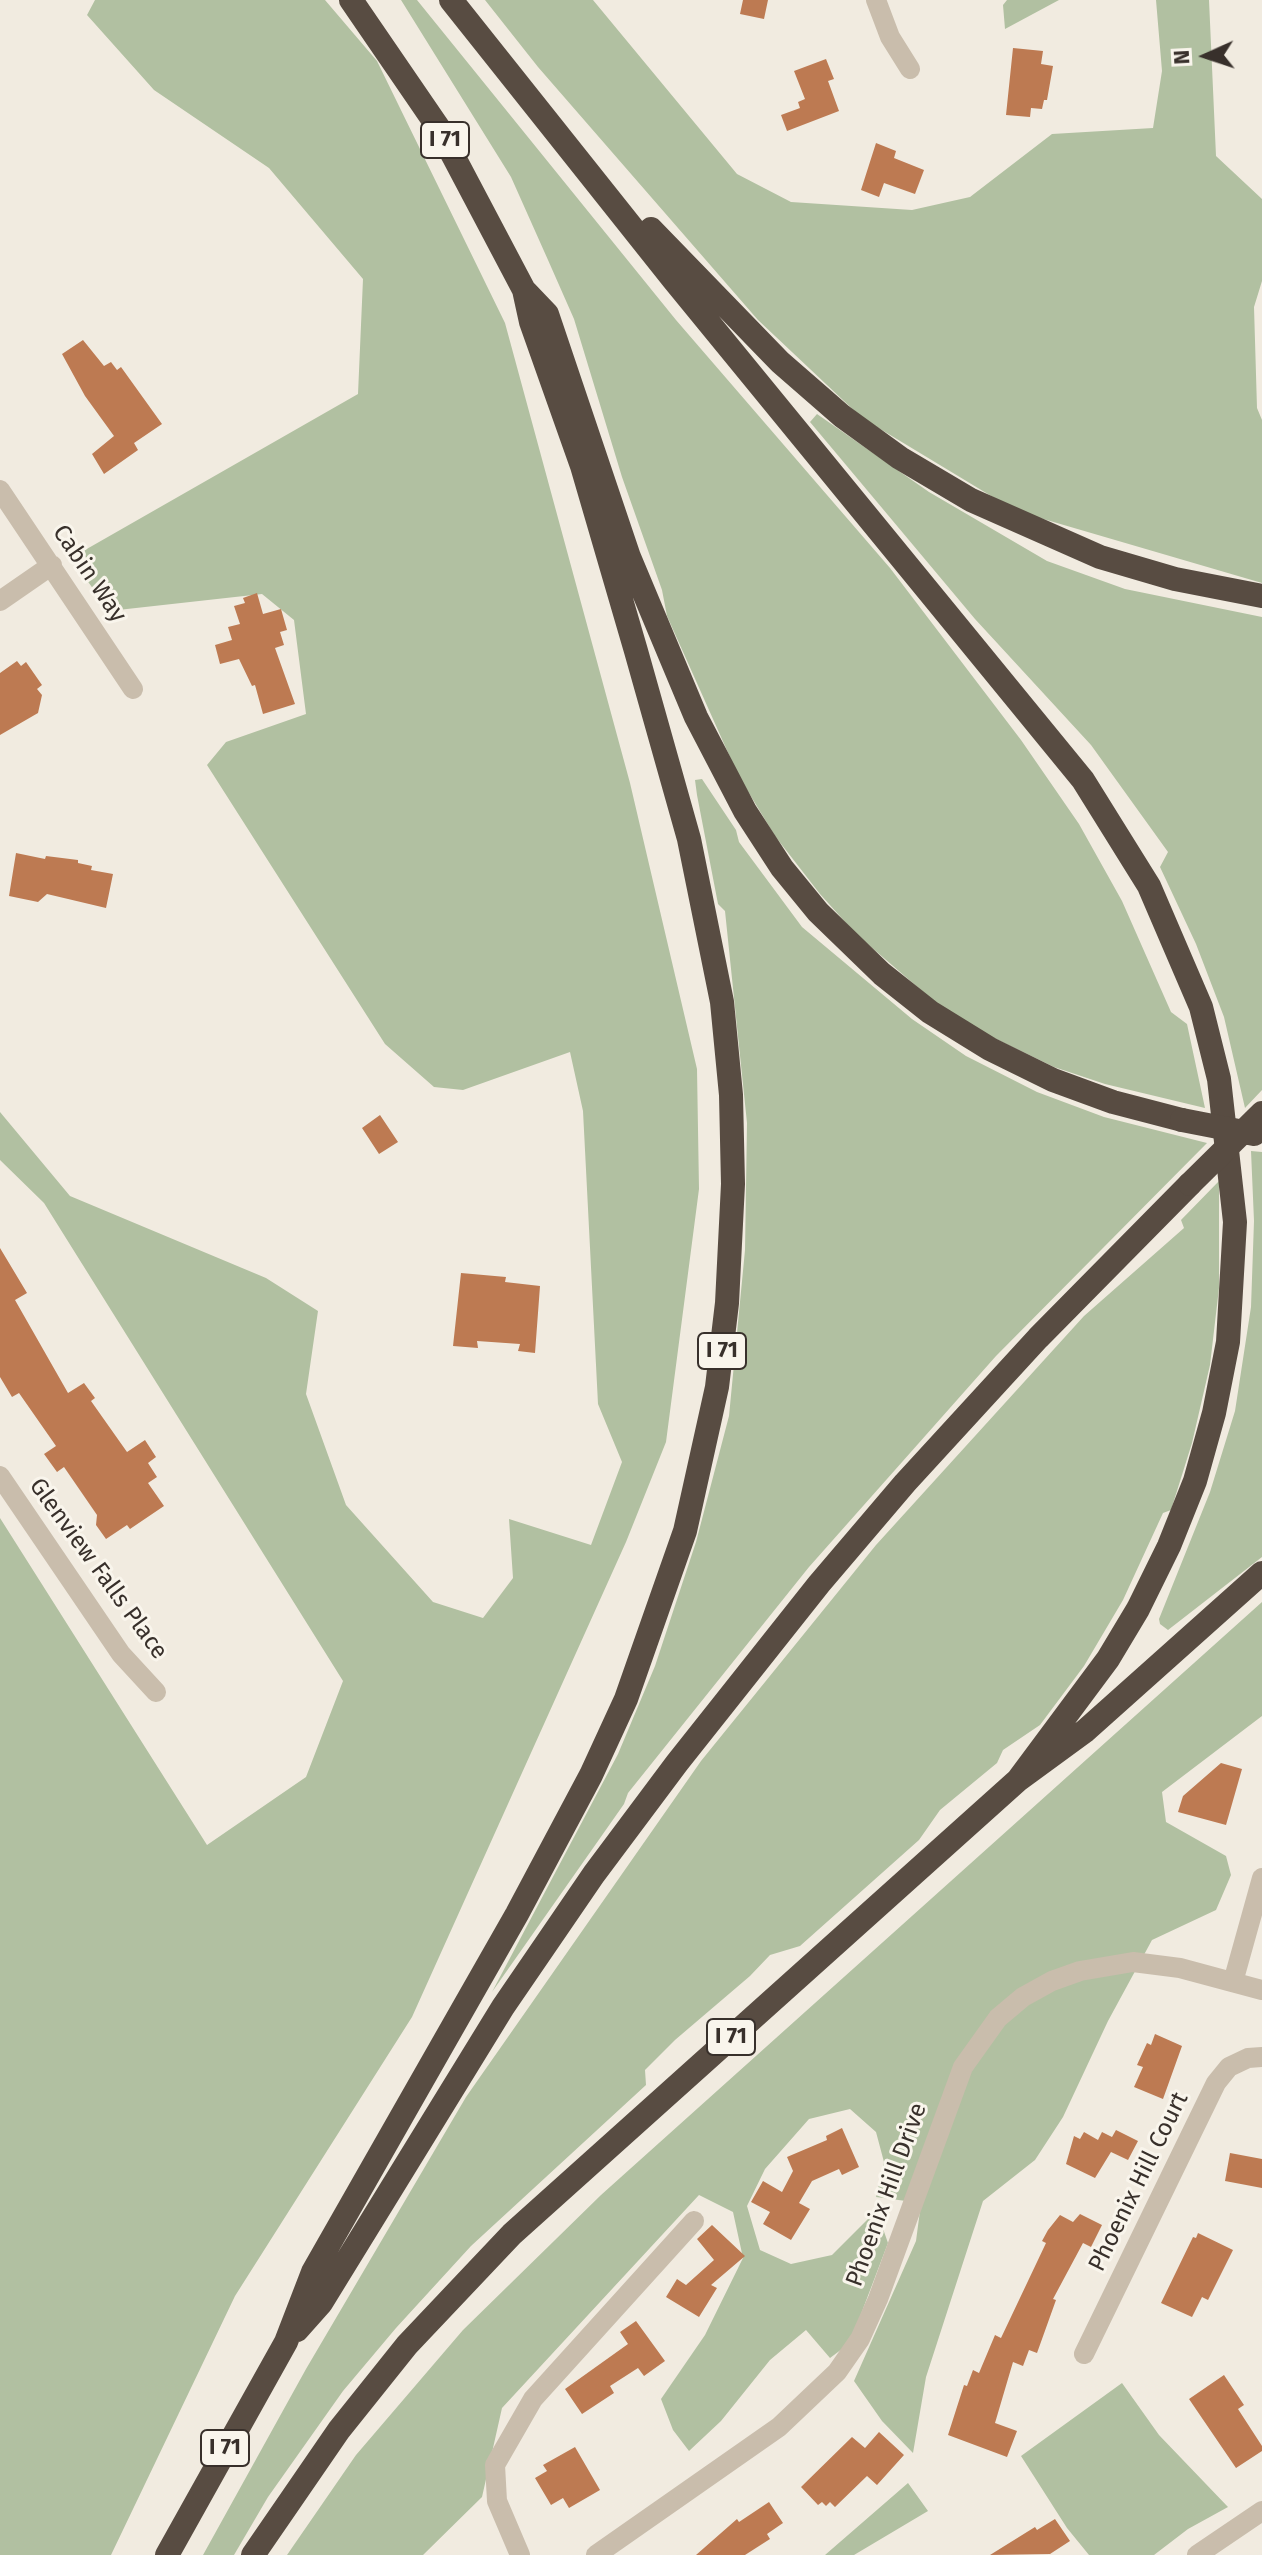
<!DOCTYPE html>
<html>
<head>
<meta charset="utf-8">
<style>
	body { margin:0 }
	#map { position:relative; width:1262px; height:2555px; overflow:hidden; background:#f1ebe0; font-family:"Fira Sans",sans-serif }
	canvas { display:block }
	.north { position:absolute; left:1166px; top:16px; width:80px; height:80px; -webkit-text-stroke:6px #f9f5ec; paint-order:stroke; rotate:267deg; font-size:22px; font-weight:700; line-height:32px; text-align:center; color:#38302b }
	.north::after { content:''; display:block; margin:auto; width:28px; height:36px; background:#38302b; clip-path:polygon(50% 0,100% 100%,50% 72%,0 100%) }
</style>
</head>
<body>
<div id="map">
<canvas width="1262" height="2555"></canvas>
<div class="north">N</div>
</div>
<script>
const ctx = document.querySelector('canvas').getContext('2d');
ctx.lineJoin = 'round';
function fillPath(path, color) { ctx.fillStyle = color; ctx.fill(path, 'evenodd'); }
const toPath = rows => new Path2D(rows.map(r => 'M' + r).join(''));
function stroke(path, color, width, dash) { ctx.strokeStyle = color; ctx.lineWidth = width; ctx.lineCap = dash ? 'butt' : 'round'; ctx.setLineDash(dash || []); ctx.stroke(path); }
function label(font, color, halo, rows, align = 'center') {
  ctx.font = font + ' "Fira Sans",sans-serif'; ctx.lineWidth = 6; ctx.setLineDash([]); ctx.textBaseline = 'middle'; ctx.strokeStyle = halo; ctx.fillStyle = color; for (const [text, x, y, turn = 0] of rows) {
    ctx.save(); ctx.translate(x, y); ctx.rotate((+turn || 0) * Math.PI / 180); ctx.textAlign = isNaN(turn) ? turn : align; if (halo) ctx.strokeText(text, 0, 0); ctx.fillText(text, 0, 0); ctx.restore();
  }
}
const green = toPath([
	[95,0,325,0,377,61,505,323,630,783,697,1069,699,1189,666,1442,626,1542,412,2017,235,2296,111,2555,0,2555,0,1518,207,1845,306,1777,343,1681,44,1203,0,1160,0,1112,70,1196,266,1278,318,1311,306,1394,346,1505,433,1602,483,1618,513,1578,509,1519,591,1545,622,1462,598,1404,583,1111,570,1052,463,1090,434,1087,385,1044,207,765,226,742,306,714,294,620,262,594,109,611,71,558,358,394,363,279,269,168,154,90,87,15],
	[401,0,417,0,676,320,890,568,1021,740,1079,824,1122,901,1171,1012,1187,1024,1205,1108,1105,1084,1054,1067,992,1037,936,1003,856,934,820,894,775,836,738,775,667,616,662,590,622,477,574,319,548,260,511,177],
	[485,0,593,0,737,174,791,202,912,210,970,197,1052,134,1153,128,1162,71,1156,0,1209,0,1216,156,1262,199,1262,281,1254,307,1257,408,1262,420,1262,583,1016,511,862,418,758,320,538,67],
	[1007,0,1059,0,1005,29,1003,5],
	[817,414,929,492,1047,561,1125,589,1262,617,1262,1090,1245,1108,1224,1017,1196,944,1160,867,1168,852,1091,745,975,619,810,422],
	[702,779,736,830,739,842,802,927,912,1019,966,1056,1037,1092,1104,1117,1207,1143,996,1356,809,1567,628,1793,624,1804,492,1992,618,1754,655,1666,696,1542,729,1416,745,1250,747,1123,725,911,718,904,697,795,695,780],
	[1251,1151,1262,1152,1262,1557,1168,1630,1160,1624,1159,1619,1210,1492,1235,1411,1251,1307,1254,1221],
	[1219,1181,1219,1288,1210,1365,1192,1443,1171,1510,1163,1513,1123,1600,1084,1666,1040,1725,1003,1750,997,1763,940,1810,919,1840,800,1946,770,1955,750,1976,675,2040,645,2070,646,2085,471,2246,396,2328,343,2391,268,2497,234,2555,203,2555,306,2369,466,2097,701,1761,876,1545,1084,1316,1184,1228,1181,1220],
	[1262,1602,1262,1716,1162,1792,1166,1822,1226,1856,1231,1875,1216,1910,1152,1940,1108,2021,1063,2117,1035,2160,983,2201,926,2377,913,2453,882,2421,854,2381,916,2241,921,2203,876,2197,884,2162,876,2132,850,2109,809,2119,765,2169,747,2206,760,2250,791,2264,832,2255,868,2219,881,2223,888,2243,850,2343,830,2358,806,2330,770,2360,721,2421,689,2451,673,2430,661,2399,705,2335,743,2258,733,2212,699,2195,502,2408,482,2497,423,2555,287,2555,356,2455,463,2330,601,2195],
	[1122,2383,1159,2435,1228,2507,1188,2529,1154,2555,1089,2555,1067,2528,1021,2456],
	[908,2483,928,2511,854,2555,825,2555]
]);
const building = toPath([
	[743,0,768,0,764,19,740,14],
	[1013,48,1043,51,1041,64,1053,66,1047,100,1044,100,1042,109,1031,108,1030,117,1006,115],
	[826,59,834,79,828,81,839,111,787,131,781,115,800,108,798,102,805,99,794,71],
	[876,143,896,151,894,158,924,170,915,194,884,183,879,197,861,190],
	[83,340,104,366,111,362,117,370,121,367,162,424,134,443,138,450,104,474,92,454,114,436,85,396,62,354],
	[257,593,263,614,281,609,287,630,280,632,284,645,275,648,295,704,263,714,255,685,252,686,239,659,220,664,215,645,232,640,228,627,240,624,234,606,245,603,243,598],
	[17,661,21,666,26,662,42,685,37,689,42,695,38,713,0,735,0,673],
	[16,853,45,859,46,856,78,860,78,863,92,866,91,870,113,874,106,908,47,894,38,902,9,896],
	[380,1115,398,1142,379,1154,362,1128],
	[0,1248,27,1293,15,1300,68,1393,84,1383,95,1398,91,1401,127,1452,145,1440,156,1457,148,1463,157,1477,148,1483,164,1506,130,1529,127,1525,106,1539,96,1525,97,1515,64,1467,57,1472,44,1454,56,1446,19,1393,12,1397,0,1377],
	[461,1273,506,1277,505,1282,540,1286,535,1353,518,1351,520,1344,477,1341,478,1348,453,1346],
	[1221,1763,1242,1769,1226,1825,1178,1812,1183,1796],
	[1155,2034,1182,2046,1163,2099,1134,2087,1143,2067,1137,2065,1147,2043,1151,2045],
	[842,2128,859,2167,842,2175,839,2169,812,2181,799,2203,810,2209,791,2240,763,2224,770,2212,751,2202,763,2181,782,2192,793,2171,787,2157,827,2140,826,2136],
	[1116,2130,1138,2141,1128,2160,1111,2152,1095,2178,1066,2164,1074,2136,1080,2139,1084,2132,1098,2140,1102,2132,1112,2137],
	[1230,2153,1262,2159,1262,2188,1225,2181],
	[1080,2214,1102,2225,1091,2247,1083,2243,1053,2299,1056,2300,1037,2353,1029,2350,1023,2366,1013,2362,995,2423,1017,2431,1007,2457,948,2435,964,2385,967,2386,973,2370,979,2373,995,2335,1001,2338,1046,2243,1042,2241,1048,2230,1060,2215,1073,2222],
	[712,2225,745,2256,711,2285,717,2288,699,2317,666,2297,677,2279,686,2285,714,2260,697,2239],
	[1198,2233,1233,2250,1208,2300,1202,2297,1192,2317,1161,2303,1193,2237,1196,2238],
	[636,2321,665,2361,644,2376,638,2368,610,2386,614,2393,582,2414,565,2389,628,2344,620,2332],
	[1224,2375,1244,2405,1238,2409,1262,2446,1262,2451,1236,2468,1189,2399],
	[879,2432,904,2455,877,2485,867,2476,835,2507,830,2502,826,2506,822,2502,818,2505,801,2487,852,2437,865,2448],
	[575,2447,600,2490,569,2508,563,2498,551,2505,535,2478,547,2471,543,2465],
	[769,2502,783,2523,767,2534,770,2539,745,2555,696,2555,737,2519,739,2522],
	[1055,2519,1070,2541,1050,2554,990,2555,1035,2527,1037,2530]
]);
const minor = toPath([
	[876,0,890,37,910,69],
	[0,490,133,689],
	[0,601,52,565],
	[0,1476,121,1654,156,1692],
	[1233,1982,1262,1878],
	[1084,2354,1216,2083,1229,2067,1248,2058,1262,2057],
	[520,2555,497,2501,495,2465,533,2399,694,2221],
	[596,2555,779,2427,837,2372,860,2339,878,2299,963,2067,998,2018,1023,1997,1052,1981,1080,1971,1133,1962,1180,1968,1262,1990],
	[1197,2555,1262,2511]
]);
const highway = toPath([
	[451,0,673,279,1083,780,1149,886,1201,1007,1219,1079,1235,1222,1228,1342,1214,1413,1195,1481,1169,1546,1138,1609,1108,1659,1018,1780],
	[651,229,780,362,842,416,900,458,971,500,1100,557,1175,579,1262,596],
	[526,292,547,314,629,557,696,717,745,811,782,868,818,912,882,974,930,1012,990,1049,1053,1080,1113,1102,1182,1120],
	[297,2330,321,2303,503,2007,594,1874,677,1763,819,1584,905,1483,1038,1338,1190,1184],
	[167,2555,286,2342,313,2272,517,1914,591,1775,626,1699,685,1531,717,1387,727,1303,733,1184,731,1095,722,1002,689,839,636,651,582,466,531,322,524,290,438,127,351,0],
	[253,2555,339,2430,407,2345,512,2234,1018,1780,1085,1731,1262,1573]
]);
const highwayBridge = toPath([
	[1182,1120,1254,1134],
	[1190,1184,1262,1113]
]);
const shields = [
	[445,140,48],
	[722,1351,48],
	[731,2037,48],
	[225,2448,48]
];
const shieldNames = [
	["I 71",445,140],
	["I 71",722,1351],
	["I 71",731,2037],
	["I 71",225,2448]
];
const streetNames = [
	["Cabin Way",89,574,56],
	["Glenview Falls Place",98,1569,54],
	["Phoenix Hill Court",1139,2182,-64],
	["Phoenix Hill Drive",887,2195,-70]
];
fillPath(green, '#b1c0a1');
fillPath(building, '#bd7a52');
stroke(minor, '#c9bdac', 20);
stroke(highway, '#584c42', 24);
stroke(highwayBridge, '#584c42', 24);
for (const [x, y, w] of shields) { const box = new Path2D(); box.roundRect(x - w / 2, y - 18, w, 36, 6); ctx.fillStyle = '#f9f5ec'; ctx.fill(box); stroke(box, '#38302b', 2); }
label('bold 22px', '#38302b', null, shieldNames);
label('24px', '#38302b', '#f9f5ec', streetNames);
</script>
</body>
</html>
